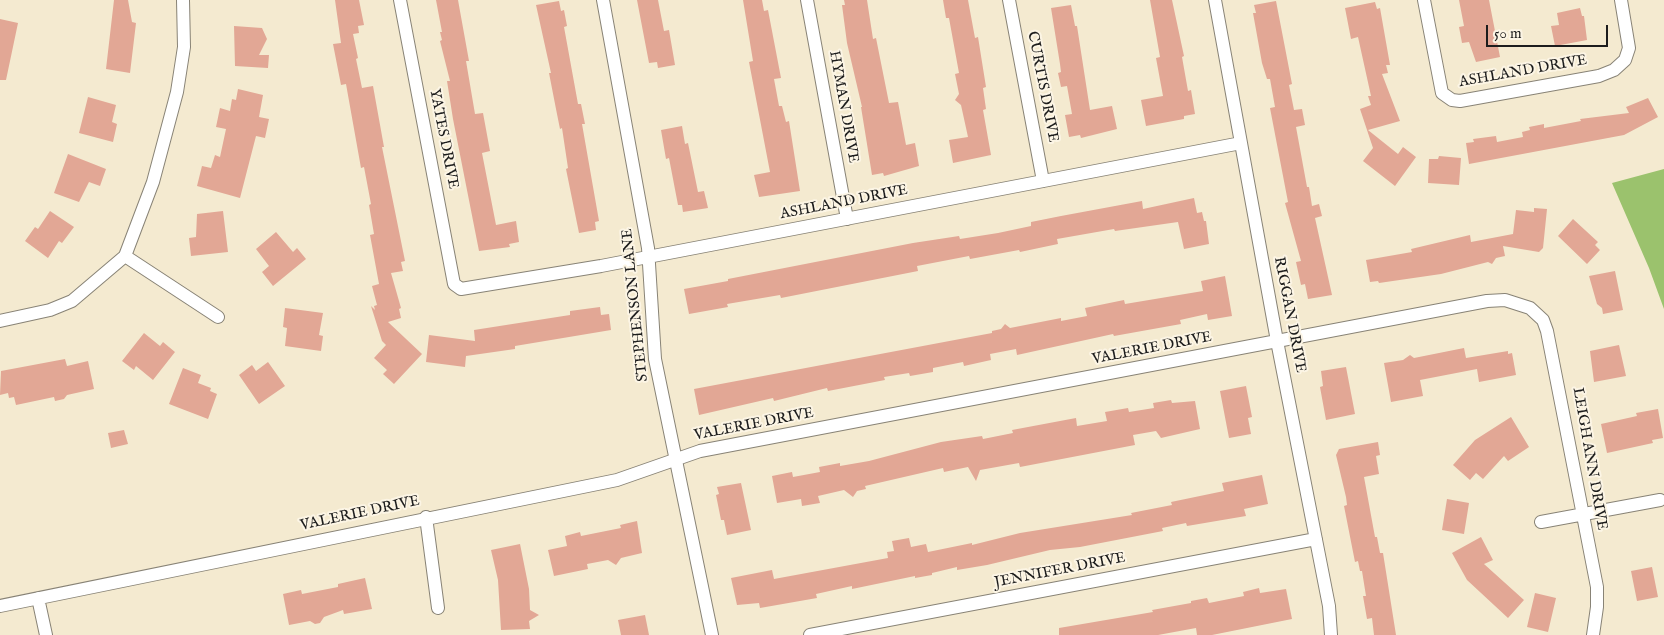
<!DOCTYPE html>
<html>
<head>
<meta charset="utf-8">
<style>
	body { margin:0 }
	#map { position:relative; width:1664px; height:635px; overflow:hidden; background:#f4ead0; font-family:"IM FELL English",serif }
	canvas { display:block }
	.scale { position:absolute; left:1486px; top:25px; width:122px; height:22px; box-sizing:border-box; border:2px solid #1c1c1c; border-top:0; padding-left:6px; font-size:15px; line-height:18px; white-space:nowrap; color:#1c1c1c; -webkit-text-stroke:4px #fcf5e5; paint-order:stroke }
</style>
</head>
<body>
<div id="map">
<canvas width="1664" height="635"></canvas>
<div class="scale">50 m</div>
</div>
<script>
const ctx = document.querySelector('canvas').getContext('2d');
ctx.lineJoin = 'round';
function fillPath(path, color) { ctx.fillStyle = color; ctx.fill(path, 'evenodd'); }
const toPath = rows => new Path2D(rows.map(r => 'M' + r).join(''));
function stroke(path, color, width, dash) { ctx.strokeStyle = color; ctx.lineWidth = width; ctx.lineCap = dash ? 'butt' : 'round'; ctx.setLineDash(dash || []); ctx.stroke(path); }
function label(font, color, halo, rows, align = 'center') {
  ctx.font = font + ' "IM FELL English",serif'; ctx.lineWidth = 4; ctx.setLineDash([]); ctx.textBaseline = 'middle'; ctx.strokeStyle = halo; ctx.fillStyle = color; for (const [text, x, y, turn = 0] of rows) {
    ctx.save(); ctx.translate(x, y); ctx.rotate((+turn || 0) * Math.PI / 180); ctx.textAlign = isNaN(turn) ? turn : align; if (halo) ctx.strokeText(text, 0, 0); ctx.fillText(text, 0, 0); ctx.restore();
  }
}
const green = toPath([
	[1664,169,1664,309,1649,268,1612,183]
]);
const building = toPath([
	[114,0,128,0,132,22,136,23,130,73,106,69],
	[335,0,359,0,364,25,358,26,359,33,353,34,358,58,356,59,362,88,373,86,384,147,382,147,405,261,401,262,403,271,391,273,401,308,399,309,401,318,388,322,422,354,394,384,383,374,387,370,374,358,386,345,382,341,371,306,375,310,374,306,377,305,372,286,379,284,370,235,374,234,369,205,371,204,364,167,361,168,346,84,341,85,333,44,341,43],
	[436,0,458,0,469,61,466,61,475,114,483,113,490,151,482,153,496,225,516,221,519,242,509,244,510,247,479,251,453,119,447,81,450,81,440,41,442,40,440,32,442,32],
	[637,0,658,0,664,31,669,30,675,65,658,68,657,62,649,63],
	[743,0,762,0,764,11,768,10,781,78,774,79,779,106,782,106,786,122,789,121,800,191,759,197,754,175,770,172,749,62,753,61],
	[844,0,867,0,873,39,876,38,889,103,898,102,906,145,915,143,919,166,884,176,883,173,872,175,861,107,862,107,847,43,842,5,845,5],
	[943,0,968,0,975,38,978,37,986,87,983,88,986,109,983,110,991,155,953,163,949,140,968,137,961,105,955,100,959,94,955,74,959,73,949,18,946,18],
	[1150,0,1172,0,1184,56,1182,57,1188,91,1191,90,1195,114,1184,116,1184,119,1146,126,1141,100,1163,96,1156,58,1160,57],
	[1459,0,1489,0,1500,57,1476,62,1469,42,1462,43,1459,27,1464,26],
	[559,1,561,11,564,10,567,26,564,27,578,104,581,104,585,124,582,124,599,221,595,222,596,230,579,233,566,169,568,168,562,128,560,129,556,109,549,73,551,73,536,5],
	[1276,1,1292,84,1289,85,1294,110,1302,109,1305,125,1296,127,1307,187,1309,187,1312,206,1319,204,1322,216,1315,218,1332,295,1308,299,1305,284,1301,285,1296,262,1301,261,1285,203,1288,202,1270,108,1275,107,1270,79,1267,79,1262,63,1253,13,1256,13,1254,5],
	[1375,2,1377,9,1380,8,1390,65,1386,65,1388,73,1382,74,1400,121,1368,130,1398,154,1403,147,1416,157,1395,186,1363,161,1373,148,1360,109,1371,105,1368,96,1371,96,1358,37,1351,39,1345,8],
	[1071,5,1075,26,1077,26,1090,110,1112,106,1117,129,1081,138,1080,135,1069,137,1065,115,1072,114,1067,86,1061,87,1058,73,1061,72,1060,64,1051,8],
	[1580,8,1582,16,1584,16,1587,40,1555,46,1551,26,1559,25,1557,13],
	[0,19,18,23,6,80,0,80],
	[234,26,262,28,267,39,259,55,269,55,268,68,235,66],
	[238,89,263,95,259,117,269,119,265,138,256,136,240,198,197,186,202,166,211,168,215,155,220,157,226,129,216,127,220,108,230,111,232,99,236,100],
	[88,97,116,105,112,122,117,124,113,142,79,133],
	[1648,98,1658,117,1624,135,1469,164,1466,143,1474,142,1473,139,1496,136,1497,142,1523,137,1522,132,1530,130,1529,127,1544,124,1544,128,1581,121,1580,119,1629,113,1626,107],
	[682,126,685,144,688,143,698,192,704,191,708,208,683,212,682,205,678,205,669,158,666,159,661,130],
	[68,154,106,169,100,186,89,182,79,202,54,193],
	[1439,156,1461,158,1459,185,1428,183,1429,159,1438,159],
	[1194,198,1197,213,1202,212,1204,221,1206,221,1209,244,1184,249,1178,222,1115,231,1114,229,1057,239,1058,244,1020,252,1019,250,970,259,969,256,917,266,918,271,781,298,780,295,727,304,728,307,689,314,684,289,728,281,728,279,913,243,959,236,960,239,998,233,1031,226,1031,222,1061,216,1142,201,1143,209],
	[1534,208,1547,209,1543,248,1539,252,1503,246,1505,256,1496,258,1492,264,1488,262,1441,274,1379,283,1378,281,1370,282,1366,260,1412,252,1411,249,1470,235,1471,242,1513,234,1516,210,1534,212],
	[50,211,74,227,62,243,59,241,48,258,25,241,35,227,38,229],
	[223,211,228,252,191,256,189,238,196,237,197,214],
	[1573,219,1598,242,1595,245,1600,250,1587,264,1558,236],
	[276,232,293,252,297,248,306,259,273,286,262,272,269,266,256,249],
	[1615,271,1623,310,1603,314,1602,308,1597,304,1589,276],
	[1225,276,1232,316,1208,320,1207,314,1180,320,1181,324,1114,336,1113,334,1017,355,1016,349,990,354,991,360,964,366,963,362,933,368,933,372,910,376,909,373,884,377,885,380,828,391,827,388,774,401,773,398,699,415,694,389,992,333,992,331,1001,329,1005,324,1010,328,1061,318,1061,321,1087,316,1085,308,1124,300,1125,304,1203,291,1201,281],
	[600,307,601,315,609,314,611,330,515,346,515,349,466,356,465,367,426,362,429,335,475,341,474,330,570,315,570,311],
	[285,308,323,313,319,335,323,336,321,351,285,346,287,328,283,327],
	[144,333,160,346,163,342,175,352,153,380,136,366,134,370,122,361],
	[1619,345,1626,376,1594,382,1590,351],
	[1464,348,1466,358,1508,351,1508,354,1512,353,1516,375,1479,382,1477,369,1420,380,1423,396,1391,402,1384,363,1403,360,1410,355,1414,358],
	[65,359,67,366,88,361,94,389,67,395,64,399,55,401,54,397,16,405,14,397,9,398,8,393,0,395,1,371],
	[268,362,285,386,259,404,239,375,252,365,256,371],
	[1346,367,1355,414,1326,420,1320,387,1323,386,1321,371],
	[183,368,201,375,198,383,211,388,210,391,217,394,208,419,169,404],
	[1246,386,1252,417,1248,418,1251,434,1229,438,1220,391],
	[1171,400,1172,403,1195,401,1200,429,1161,438,1156,431,1133,435,1135,445,1020,467,1019,463,980,470,976,481,968,467,944,472,943,468,865,486,866,489,857,491,853,497,844,490,818,496,820,503,802,506,801,499,777,503,772,476,792,472,793,477,820,472,819,467,840,463,840,466,869,461,941,442,982,436,983,439,1013,433,1012,430,1076,418,1077,426,1107,421,1105,412,1128,408,1129,412,1154,408,1153,403],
	[1658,409,1663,438,1652,440,1653,443,1607,453,1601,424,1637,416,1636,413],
	[1511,417,1529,447,1508,461,1504,456,1483,479,1476,473,1470,480,1453,465,1475,440],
	[124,430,128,444,111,448,108,433],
	[1378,442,1380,455,1376,456,1379,474,1364,477,1375,537,1377,537,1380,553,1383,553,1396,635,1374,635,1372,618,1367,619,1363,596,1366,596,1362,571,1360,571,1358,561,1355,562,1344,506,1347,505,1346,497,1336,455,1339,449],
	[1262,475,1268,504,1244,509,1246,516,1187,526,1186,523,1162,528,1163,531,1080,547,1050,550,987,565,957,570,957,567,932,573,932,575,915,578,915,576,852,589,852,586,816,594,817,598,760,608,759,603,737,605,731,578,772,570,774,579,888,558,887,552,894,551,892,541,909,538,911,547,926,544,928,552,972,543,972,545,1020,533,1132,515,1131,513,1172,505,1171,502,1224,491,1222,483],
	[741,483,751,530,727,535,724,520,721,520,716,495,719,494,717,487],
	[1447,499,1469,503,1464,534,1442,530],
	[637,521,642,553,621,558,616,565,608,560,587,564,588,569,554,576,548,550,567,546,565,536,580,532,581,536,621,528,620,525],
	[1481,537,1493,560,1484,564,1524,600,1508,618,1467,580,1452,553],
	[520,544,529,589,530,610,539,615,529,621,530,629,501,630,498,580,491,550],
	[1652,567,1658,597,1637,601,1631,571],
	[365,578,372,609,344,614,343,610,324,617,320,623,315,624,310,621,289,625,283,594,301,590,302,594,338,587,338,584],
	[1259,588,1260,593,1286,589,1292,619,1212,635,1197,635,1196,628,1158,635,1059,635,1059,628,1153,612,1152,610,1191,603,1191,601,1207,598,1209,603,1244,596,1243,592],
	[1535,593,1556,598,1548,632,1527,627],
	[645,615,649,635,621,635,618,620]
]);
const street = toPath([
	[400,0,454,284,461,289,601,266,1241,143],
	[603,0,648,248,655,359,712,635],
	[807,0,847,219],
	[1009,0,1043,181],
	[1215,0,1277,341,1329,606,1331,635],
	[1424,0,1442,93,1452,100,1460,101,1599,76,1614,70,1625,60,1629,48,1621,0],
	[125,256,218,317],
	[0,321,50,310,72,301,125,256,153,182,177,92,184,47,183,0],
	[426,517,438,608],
	[1541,522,1660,500],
	[38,598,46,635],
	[0,606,617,480,700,451,1487,301,1505,300,1530,308,1543,320,1547,331,1597,587,1597,607,1593,635],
	[810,635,1316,539]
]);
const streetNames = [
	["ASHLAND DRIVE",1523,72,-10],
	["CURTIS DRIVE",1042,87,79],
	["HYMAN DRIVE",843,107,80],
	["YATES DRIVE",443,139,79],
	["ASHLAND DRIVE",844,203,-11],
	["STEPHENSON LANE",636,305,-96],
	["RIGGAN DRIVE",1289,315,79],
	["VALERIE DRIVE",1152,349,-11],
	["VALERIE DRIVE",754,425,-11],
	["LEIGH ANN DRIVE",1589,459,80],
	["VALERIE DRIVE",360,514,-12],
	["JENNIFER DRIVE",1060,571,-11]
];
fillPath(green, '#9bc26d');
fillPath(building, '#e2a795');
stroke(street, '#888376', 14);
stroke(street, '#fff', 12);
label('15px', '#1c1c1c', '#fcf5e5', streetNames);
</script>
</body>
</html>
